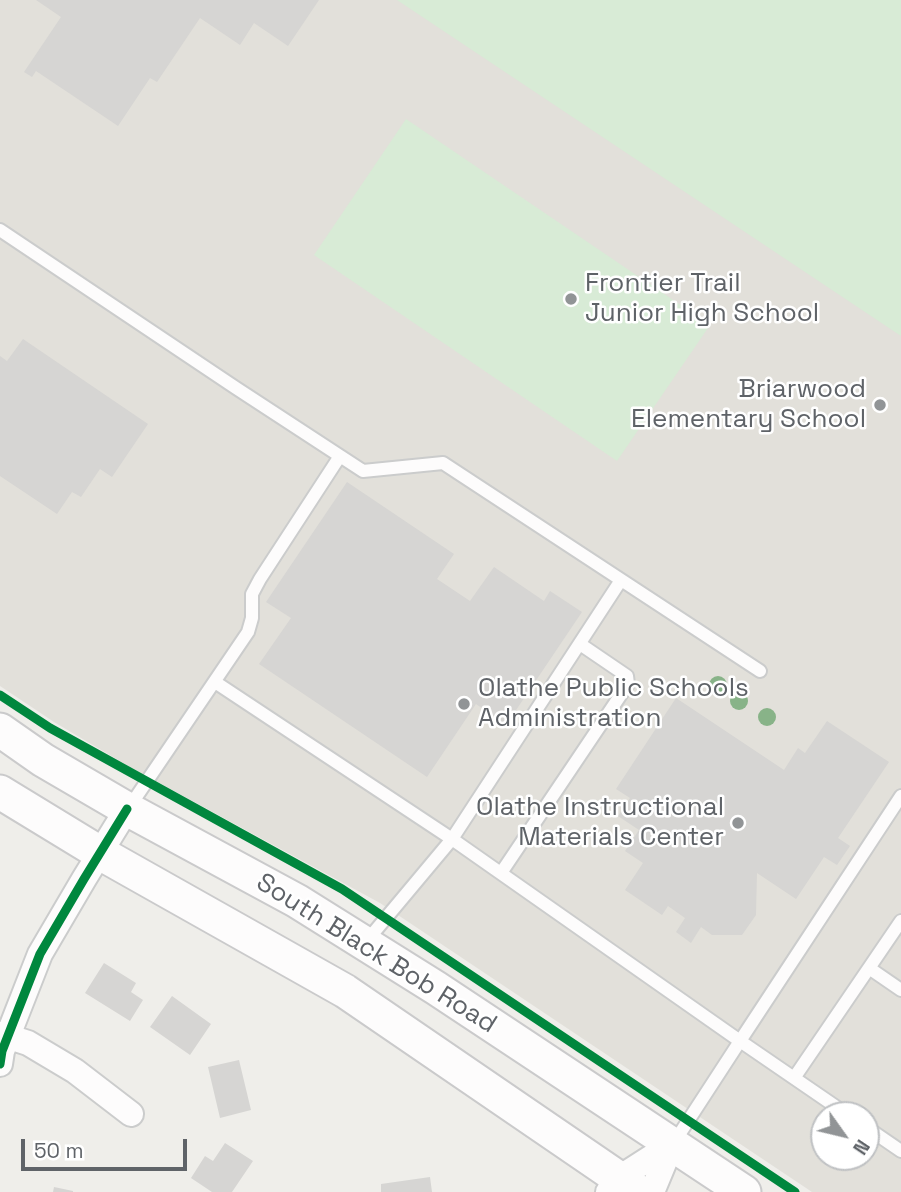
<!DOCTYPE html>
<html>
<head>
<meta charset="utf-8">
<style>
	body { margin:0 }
	#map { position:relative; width:901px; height:1192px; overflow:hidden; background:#efeeea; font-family:"Space Grotesk",sans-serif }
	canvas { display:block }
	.north { position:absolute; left:810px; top:1101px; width:70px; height:70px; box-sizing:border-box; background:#fff; border:2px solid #bfc1c3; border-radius:50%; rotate:124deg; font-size:19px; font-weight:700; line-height:28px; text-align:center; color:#5f6368 }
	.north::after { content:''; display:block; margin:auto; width:24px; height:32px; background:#919496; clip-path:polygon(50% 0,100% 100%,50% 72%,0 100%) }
	.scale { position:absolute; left:21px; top:1139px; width:166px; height:32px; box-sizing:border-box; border:4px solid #5f6368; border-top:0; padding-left:9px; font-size:21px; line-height:24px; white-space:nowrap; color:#5f6368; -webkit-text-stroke:5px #fff; paint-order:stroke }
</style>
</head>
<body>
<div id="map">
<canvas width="901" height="1192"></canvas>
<div class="north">N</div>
<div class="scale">50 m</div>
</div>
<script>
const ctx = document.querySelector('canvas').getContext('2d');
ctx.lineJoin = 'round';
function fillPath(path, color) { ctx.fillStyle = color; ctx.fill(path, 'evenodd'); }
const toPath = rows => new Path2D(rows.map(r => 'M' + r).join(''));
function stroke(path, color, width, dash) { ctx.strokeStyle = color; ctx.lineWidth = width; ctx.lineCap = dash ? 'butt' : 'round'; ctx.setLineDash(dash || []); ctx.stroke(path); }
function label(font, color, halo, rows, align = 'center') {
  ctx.font = font + ' "Space Grotesk",sans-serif'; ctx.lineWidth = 5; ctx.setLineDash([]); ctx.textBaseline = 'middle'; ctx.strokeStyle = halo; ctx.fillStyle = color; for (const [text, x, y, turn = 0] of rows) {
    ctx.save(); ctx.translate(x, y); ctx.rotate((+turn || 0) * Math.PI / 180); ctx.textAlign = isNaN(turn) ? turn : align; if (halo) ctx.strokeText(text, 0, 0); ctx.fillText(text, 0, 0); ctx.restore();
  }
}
const education = toPath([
	[0,0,901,0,901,1192,812,1192,380,903,130,767,54,722,0,686],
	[824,1115,866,1115,866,1157,824,1157]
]);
const green = toPath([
	[397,0,901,0,901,336],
	[406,119,710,325,617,461,314,255]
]);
const building = toPath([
	[36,0,319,0,288,46,254,23,240,45,200,18,157,82,150,78,118,126,36,71,32,77,24,72,61,17],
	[23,339,148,424,112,477,100,469,81,497,72,492,57,514,0,476,0,356,7,361],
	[347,482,454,554,437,579,470,601,494,567,544,601,550,591,582,612,506,725,476,704,427,777,259,664,291,618,266,602],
	[676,698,784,770,798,748,805,753,827,721,889,762,838,838,850,846,837,865,824,857,796,899,757,873,756,915,742,935,712,935,701,927,691,943,676,932,685,918,668,906,662,915,625,890,643,863,625,851,639,830,618,816,630,798,616,789],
	[104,963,136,983,131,992,143,1000,130,1021,85,993],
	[172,996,211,1024,190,1055,150,1027],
	[239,1060,251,1110,220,1118,208,1067],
	[225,1143,253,1161,232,1192,212,1192,191,1178,205,1156,213,1161],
	[430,1177,432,1192,381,1192,381,1184],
	[54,1187,73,1191,73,1192,53,1192]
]);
const lane = toPath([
	[0,230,236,388,363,471,443,463,760,671],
	[621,580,452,839,740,1041,673,1144],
	[215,682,452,839,365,943],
	[128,809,248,632,252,618,252,594,260,579,340,456],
	[501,873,628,684,627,676,580,644],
	[869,968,901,990],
	[794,1078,901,921],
	[848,1115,740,1041,901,796],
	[866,1127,901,1151]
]);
const street = toPath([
	[0,1034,28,1043,75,1071,131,1114],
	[0,1064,2,1051,40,954,84,879,127,809],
	[608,1192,619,1178,672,1144],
	[652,1192,672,1144]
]);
const secondary = toPath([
	[0,730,43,760,127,809,297,901,436,988,744,1192],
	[0,792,100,853,345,991,639,1192]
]);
const cycleway = toPath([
	[0,695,50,728,342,889,795,1192],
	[0,1064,2,1051,40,954,84,879,127,809]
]);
const trees = [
	[718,685],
	[739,701],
	[767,717]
];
const markers = [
	[571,299,7,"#919496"],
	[880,405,7,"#919496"],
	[464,704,7,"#919496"],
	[738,823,7,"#919496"]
];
const poiNames = [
	["Frontier Trail",585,284],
	["Junior High School",585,314],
	["Briarwood",866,390,"right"],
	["Elementary School",866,420,"right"],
	["Olathe Public Schools",478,689],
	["Administration",478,719],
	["Olathe Instructional",724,808,"right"],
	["Materials Center",724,838,"right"]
];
const streetNames = [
	["South Black Bob Road",376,954,32]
];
fillPath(education, '#e2e0da');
fillPath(green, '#d8ebd6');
fillPath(building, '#d6d5d3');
stroke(lane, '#cbcccc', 16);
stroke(street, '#cbcccc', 28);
stroke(secondary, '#cacacb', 37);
stroke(lane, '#fdfcfc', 12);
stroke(street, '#fdfcfc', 24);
stroke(secondary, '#fdfcfc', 33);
stroke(cycleway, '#00873e', 9);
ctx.fillStyle = '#88b388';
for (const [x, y] of trees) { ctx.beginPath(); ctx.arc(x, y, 9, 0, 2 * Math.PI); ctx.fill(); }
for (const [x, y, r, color] of markers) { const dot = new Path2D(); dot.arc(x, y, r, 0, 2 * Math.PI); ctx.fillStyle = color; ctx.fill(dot); stroke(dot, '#fff', 2.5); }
label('26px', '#5f6368', '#fff', poiNames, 'left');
label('26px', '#5f6368', '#fff', streetNames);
</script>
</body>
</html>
